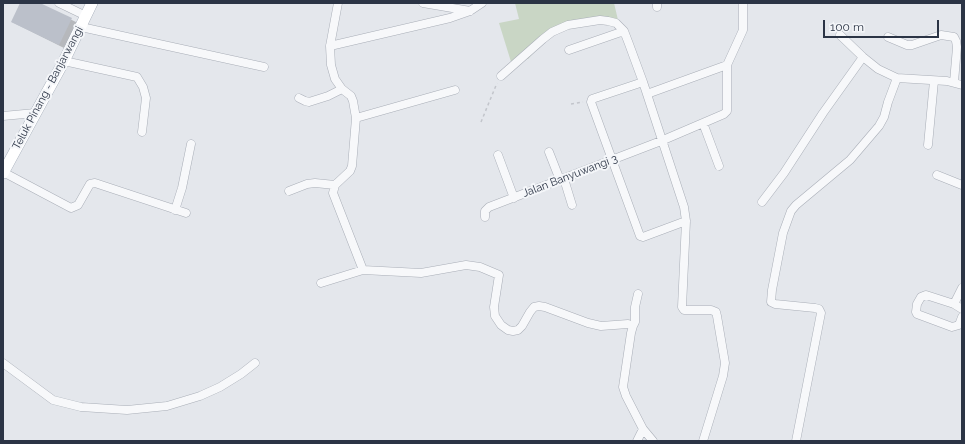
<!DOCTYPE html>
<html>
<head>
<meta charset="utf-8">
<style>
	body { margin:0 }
	#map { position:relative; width:965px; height:444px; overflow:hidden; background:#e4e7ec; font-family:Raleway,sans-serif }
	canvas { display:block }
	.frame { position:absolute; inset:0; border:4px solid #2b3445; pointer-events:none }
	.scale { position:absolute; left:823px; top:20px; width:116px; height:18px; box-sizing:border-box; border:2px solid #2b3445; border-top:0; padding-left:5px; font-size:12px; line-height:14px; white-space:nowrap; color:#2b3445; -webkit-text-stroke:3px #f4f6f9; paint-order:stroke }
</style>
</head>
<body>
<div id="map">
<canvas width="965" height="444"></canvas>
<div class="frame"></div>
<div class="scale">100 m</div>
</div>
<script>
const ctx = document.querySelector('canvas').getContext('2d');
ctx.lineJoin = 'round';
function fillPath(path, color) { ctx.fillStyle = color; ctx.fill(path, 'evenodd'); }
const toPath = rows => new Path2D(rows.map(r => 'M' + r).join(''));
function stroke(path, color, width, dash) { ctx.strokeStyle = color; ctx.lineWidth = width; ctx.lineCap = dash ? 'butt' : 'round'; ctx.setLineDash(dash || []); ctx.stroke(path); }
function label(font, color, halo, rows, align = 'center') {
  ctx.font = font + ' Raleway,sans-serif'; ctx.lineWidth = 4; ctx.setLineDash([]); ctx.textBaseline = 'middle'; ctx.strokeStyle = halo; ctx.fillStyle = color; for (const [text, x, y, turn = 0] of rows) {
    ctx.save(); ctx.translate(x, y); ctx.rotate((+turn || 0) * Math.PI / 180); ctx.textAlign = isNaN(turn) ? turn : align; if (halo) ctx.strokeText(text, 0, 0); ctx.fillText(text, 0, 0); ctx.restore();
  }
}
const green = toPath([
	[515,3,614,3,618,20,559,25,528,59,522,59,512,65,499,23,519,19]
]);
const shadow = toPath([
	[21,3,37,3,80,24,68,50,12,22]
]);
const building = toPath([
	[20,3,40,3,72,18,59,45,11,22]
]);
const path = toPath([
	[571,104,583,102],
	[481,122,497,83]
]);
const minor = toPath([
	[59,3,86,16],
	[338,3,330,46,331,65,335,79,342,89,351,96,353,101,356,118,352,166,350,171,335,185,333,193,363,270,421,273,466,265,480,267,499,275,494,307,495,316,501,325,508,330,513,331,518,330,522,326,530,312,534,307,539,306,545,307,588,323,601,326,628,324,633,326,631,333,623,387,626,396,643,429,653,441],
	[423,3,470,11],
	[657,7,657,3],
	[81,27,264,67],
	[840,35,863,57,878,69,897,78],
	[888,37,907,45,912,45,941,35,954,37,956,41,957,47,954,82],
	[330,46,450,18,470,11,482,3],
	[569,50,624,31],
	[64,61,137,77,143,87,146,98,142,132],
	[501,76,543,39,552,32,568,25,600,20,608,21,616,23,624,31,629,44,643,82,684,207,686,221,682,307,684,310,711,310,716,312,717,316,725,363,723,376,703,441],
	[643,82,592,99,591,102,640,236,643,237,686,221],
	[647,94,727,65],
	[299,98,305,101,309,102,328,96,342,89],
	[3,116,35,113],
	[356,118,455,90],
	[703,123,719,166],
	[928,145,934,81],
	[549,152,560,180],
	[498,155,514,198],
	[3,172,71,208,78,205,90,184,95,183,186,213],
	[937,175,962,185],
	[564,179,572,205],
	[289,191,307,184,315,183,335,185],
	[762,202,784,173,823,113,863,57],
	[175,210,182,188,191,144],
	[485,217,485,211,489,207,661,141,724,114,727,111,727,65,743,30,743,3],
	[321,283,363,270],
	[954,304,962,288],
	[962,309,954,304,926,295,921,297,917,304,916,312,917,314,952,327,959,325,962,317],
	[633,326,635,322,635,307,638,294],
	[3,363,53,400,81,407,127,410,167,406,200,396,220,387,241,374,255,363],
	[637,441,643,429],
	[796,441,821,313,819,309,815,308,775,304,771,302,772,290,783,233,791,211,796,205,850,160,879,126,884,117,888,102,897,78,947,81,962,85]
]);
const major = toPath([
	[3,173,64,61,92,3]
]);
const streetNames = [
	["Teluk Pinang - Banjarwangi",48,88,-62],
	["Jalan Banyuwangi 3",570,176,-21]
];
fillPath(green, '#c9d6c5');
fillPath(shadow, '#0003');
fillPath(building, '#bbc0ca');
stroke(minor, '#a9aeb7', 9);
stroke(major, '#a3abb8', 12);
stroke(path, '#c2c5cb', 1.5, [3, 3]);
stroke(minor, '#f7f8fa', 8);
stroke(major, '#fff', 11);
label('11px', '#2b3445', '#f4f6f9', streetNames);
</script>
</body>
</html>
